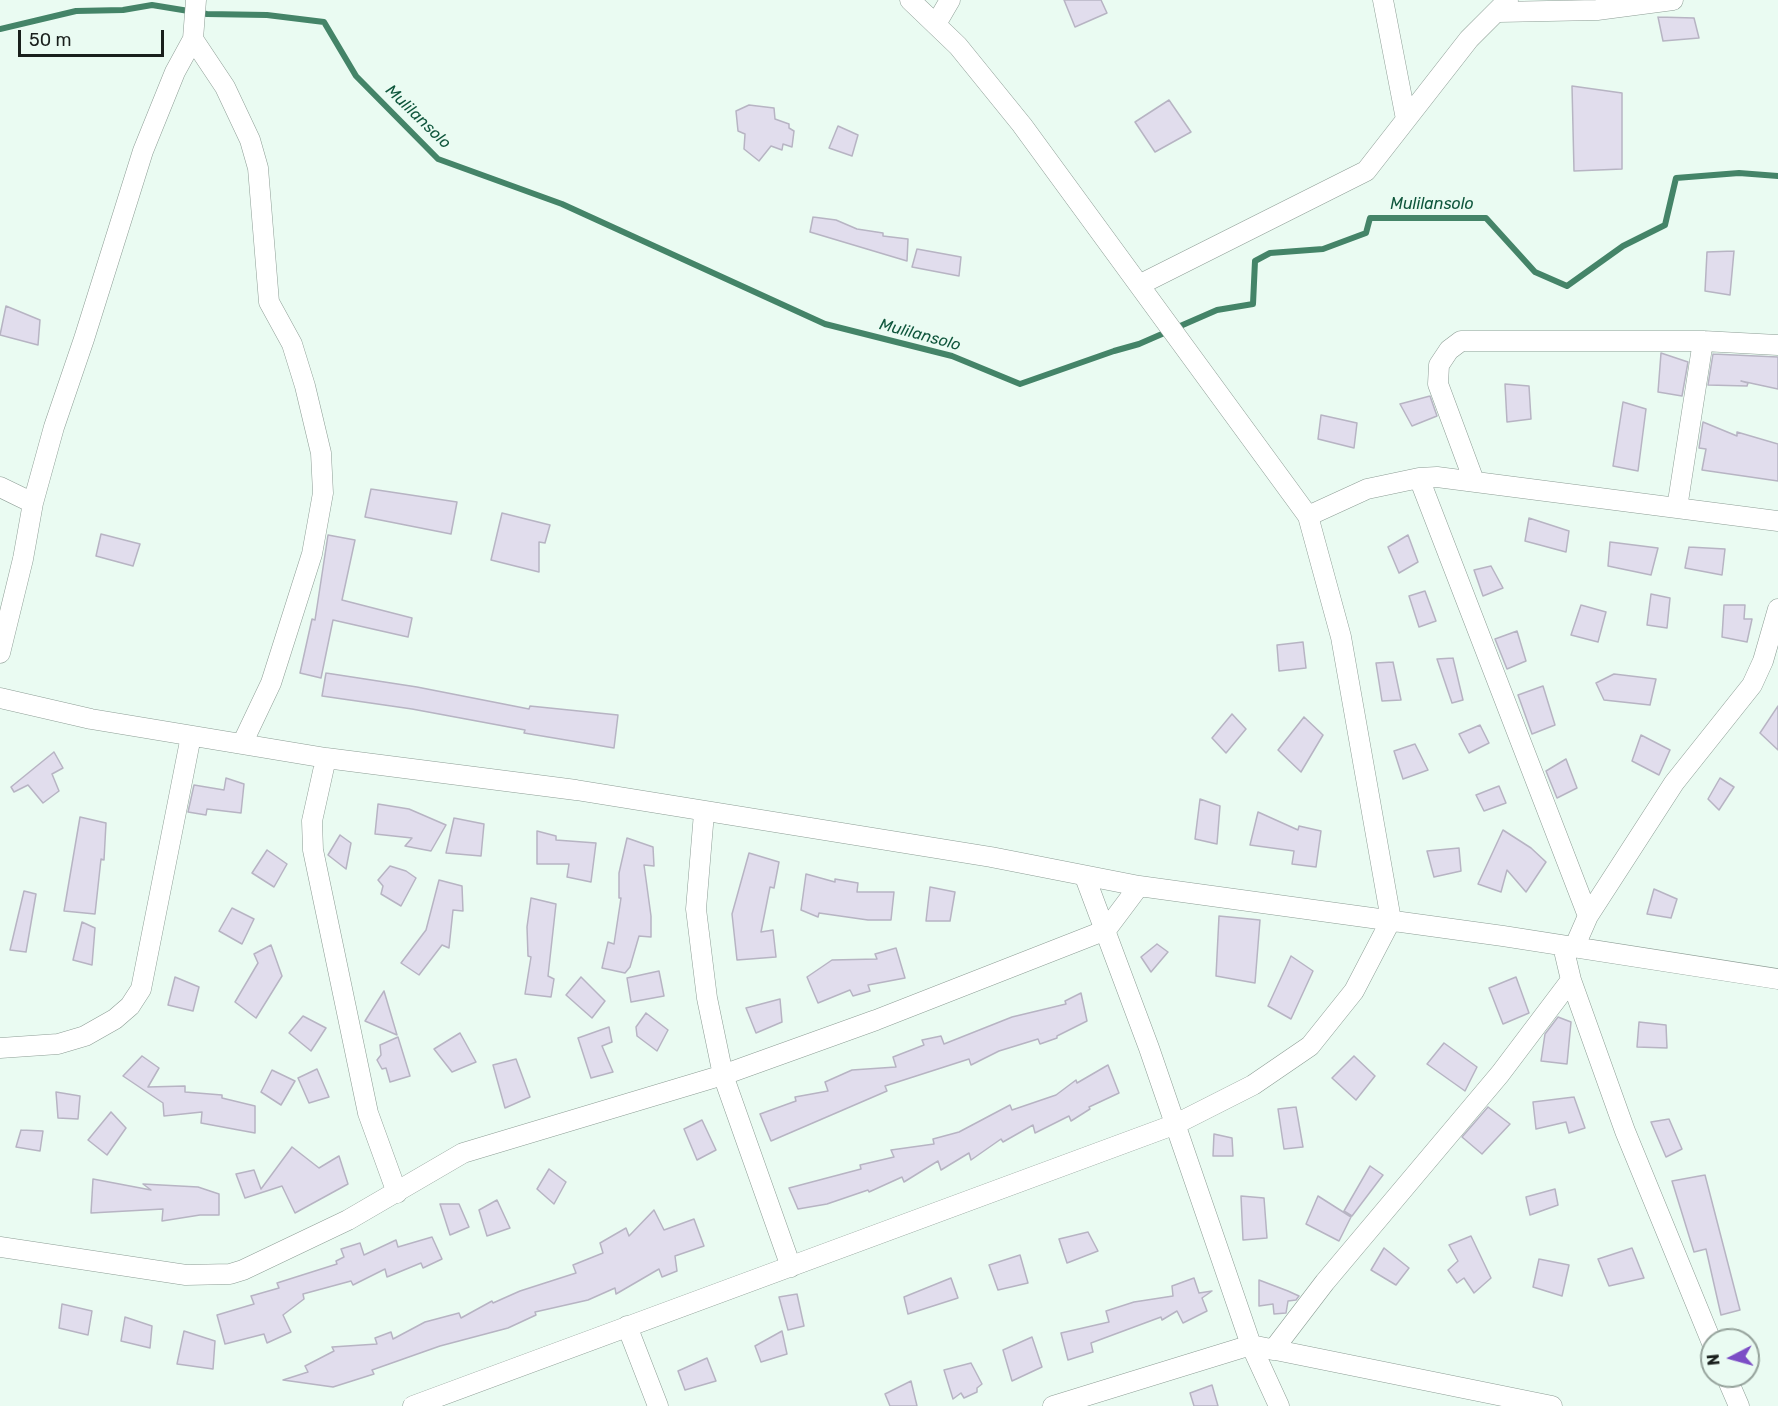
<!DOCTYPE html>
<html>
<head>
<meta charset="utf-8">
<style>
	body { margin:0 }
	#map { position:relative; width:1778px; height:1406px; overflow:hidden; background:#eafbf2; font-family:Rubik,sans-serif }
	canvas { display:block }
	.north { position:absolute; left:1700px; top:1328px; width:60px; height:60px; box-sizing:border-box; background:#eafbf2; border:2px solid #96a39c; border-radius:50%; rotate:264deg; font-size:16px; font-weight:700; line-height:24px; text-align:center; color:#191f1c }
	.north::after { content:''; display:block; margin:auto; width:21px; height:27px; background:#7c4ec6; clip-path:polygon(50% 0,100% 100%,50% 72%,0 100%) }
	.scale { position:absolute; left:18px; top:30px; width:146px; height:27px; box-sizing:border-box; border:3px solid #191f1c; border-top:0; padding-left:8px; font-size:18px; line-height:21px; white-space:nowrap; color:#191f1c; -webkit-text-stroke:4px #eafbf2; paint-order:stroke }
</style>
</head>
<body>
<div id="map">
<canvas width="1778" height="1406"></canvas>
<div class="north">N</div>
<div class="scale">50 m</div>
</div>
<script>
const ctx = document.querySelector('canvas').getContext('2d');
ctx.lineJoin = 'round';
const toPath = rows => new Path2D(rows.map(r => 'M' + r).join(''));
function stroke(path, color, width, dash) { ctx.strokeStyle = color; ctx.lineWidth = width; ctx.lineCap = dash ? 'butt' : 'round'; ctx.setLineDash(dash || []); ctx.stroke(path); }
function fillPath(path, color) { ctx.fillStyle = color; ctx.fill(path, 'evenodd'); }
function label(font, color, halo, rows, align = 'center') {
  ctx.font = font + ' Rubik,sans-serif'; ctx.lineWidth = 6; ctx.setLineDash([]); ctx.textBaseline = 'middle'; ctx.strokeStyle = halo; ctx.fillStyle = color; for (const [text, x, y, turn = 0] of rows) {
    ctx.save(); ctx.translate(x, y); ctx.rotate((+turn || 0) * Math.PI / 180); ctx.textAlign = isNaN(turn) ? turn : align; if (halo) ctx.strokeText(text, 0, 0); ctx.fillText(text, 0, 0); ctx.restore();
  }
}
const stream = toPath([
	[0,29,76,11,123,10,152,5,207,14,267,15,324,22,356,76,438,159,562,204,825,324,952,356,1020,384,1114,351,1139,344,1217,310,1253,304,1255,261,1270,253,1323,249,1366,233,1370,218,1486,218,1535,272,1567,286,1623,246,1665,225,1676,178,1739,173,1778,176]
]);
const building = toPath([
	[1064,0,1101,0,1107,13,1075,27,1064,0],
	[1658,17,1694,18,1699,38,1663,41,1658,17],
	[1572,86,1622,93,1622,169,1574,171,1572,86],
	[1169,100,1191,132,1155,152,1135,122,1169,100],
	[749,105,774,108,775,119,789,124,789,128,794,131,792,147,783,144,782,150,771,146,759,161,744,149,745,134,738,131,736,111,749,105],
	[838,126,858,135,852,156,829,148,838,126],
	[813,217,836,220,857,229,883,233,883,236,908,239,907,261,810,232,813,217],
	[917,249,961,257,959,276,912,267,917,249],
	[1734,251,1730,295,1705,291,1707,252,1734,251],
	[6,306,40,320,38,345,0,335,6,306],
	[1661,353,1688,362,1682,396,1658,392,1661,353],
	[1713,354,1778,357,1778,389,1741,381,1748,383,1747,386,1708,385,1713,354],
	[1505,384,1529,386,1531,419,1507,422,1505,384],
	[1430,396,1437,416,1412,426,1400,404,1430,396],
	[1623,402,1646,409,1638,471,1613,466,1623,402],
	[1321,415,1357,423,1354,448,1318,439,1321,415],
	[1703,422,1737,436,1737,432,1778,444,1778,481,1702,470,1706,449,1699,448,1703,422],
	[371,489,457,502,451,534,365,517,371,489],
	[502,513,550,525,545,543,539,542,539,572,491,560,502,513],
	[1529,518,1569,531,1566,552,1525,541,1529,518],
	[101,534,140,544,133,566,96,556,101,534],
	[328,535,355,540,342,600,412,618,408,637,333,620,321,678,300,673,312,619,315,620,328,535],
	[1408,535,1418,562,1399,573,1388,547,1408,535],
	[1610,542,1658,548,1651,575,1608,566,1610,542],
	[1689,547,1725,549,1722,575,1685,568,1689,547],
	[1491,566,1503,588,1483,596,1474,570,1491,566],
	[1425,591,1436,621,1419,627,1409,596,1425,591],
	[1651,594,1670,598,1667,628,1647,625,1651,594],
	[1581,605,1606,612,1598,642,1571,635,1581,605],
	[1724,605,1745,605,1744,619,1752,619,1747,642,1722,637,1724,605],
	[1517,631,1526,661,1507,669,1495,639,1517,631],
	[1303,642,1306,668,1279,671,1277,645,1303,642],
	[1453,658,1463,700,1452,703,1437,659,1453,658],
	[1393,662,1401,700,1382,701,1376,663,1393,662],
	[326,673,417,687,529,709,530,706,618,715,614,748,524,733,525,730,412,709,322,696,326,673],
	[1614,674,1656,679,1650,705,1604,700,1596,683,1614,674],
	[1543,686,1555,725,1532,734,1518,695,1543,686],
	[1778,706,1778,750,1760,733,1778,706],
	[1232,714,1246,729,1226,753,1212,738,1232,714],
	[1304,717,1323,735,1301,772,1278,750,1304,717],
	[1480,725,1489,743,1469,753,1459,734,1480,725],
	[1641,735,1670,750,1659,775,1632,761,1641,735],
	[1415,744,1428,770,1403,779,1394,751,1415,744],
	[54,752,63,768,52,774,59,791,43,803,28,785,14,792,11,787,54,752],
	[1566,759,1577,788,1557,798,1546,771,1566,759],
	[226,778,244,784,241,813,207,809,206,815,188,812,194,785,224,790,226,778],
	[1720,778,1734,787,1719,810,1708,799,1720,778],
	[1499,786,1506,803,1484,811,1476,795,1499,786],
	[1200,799,1220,806,1217,844,1195,839,1200,799],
	[378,804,409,809,446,825,431,851,405,846,412,838,375,834,378,804],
	[1258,812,1298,830,1299,826,1321,831,1316,867,1292,864,1294,851,1250,845,1258,812],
	[80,817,106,823,104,860,101,859,95,914,64,911,80,817],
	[454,818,484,824,481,856,446,853,454,818],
	[1503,830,1531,848,1546,862,1526,892,1507,870,1501,892,1478,884,1503,830],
	[537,831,556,836,556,840,596,843,591,882,567,877,569,864,537,864,537,831],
	[340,835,351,843,346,869,328,855,340,835],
	[627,838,653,847,654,866,644,865,651,916,651,937,639,936,630,967,625,973,602,968,608,942,614,944,621,898,619,898,619,873,627,838],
	[1459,848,1461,871,1434,877,1427,851,1459,848],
	[267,850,287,864,274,887,252,873,267,850],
	[749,853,779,862,774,888,770,887,761,932,773,930,776,957,737,960,732,914,749,853],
	[390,866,406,871,416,878,401,906,381,894,383,886,378,880,390,866],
	[806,874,835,882,835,879,858,883,857,892,894,892,891,920,868,920,819,913,818,917,801,910,806,874],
	[439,880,462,886,463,911,453,910,449,948,442,945,419,975,401,963,426,930,439,880],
	[930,887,955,892,950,921,926,921,930,887],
	[1654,889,1677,899,1671,918,1647,914,1654,889],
	[24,891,36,894,26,952,10,950,24,891],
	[531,898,556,904,548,976,554,979,551,997,525,994,531,957,528,956,527,927,531,898],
	[232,908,254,919,242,944,219,931,232,908],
	[1219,916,1260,920,1255,983,1216,976,1219,916],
	[82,922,95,928,92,965,73,960,82,922],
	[1157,944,1168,952,1151,972,1141,957,1157,944],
	[271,945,282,976,256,1018,235,1002,258,963,254,954,271,945],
	[896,948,905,978,868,985,870,991,853,996,850,990,818,1003,807,977,832,960,877,959,875,954,896,948],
	[1291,956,1313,971,1291,1019,1268,1006,1291,956],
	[659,971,664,996,631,1002,627,978,659,971],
	[175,977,199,987,193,1011,168,1005,175,977],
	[581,977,605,1001,592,1018,566,995,581,977],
	[1516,977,1529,1013,1503,1024,1489,988,1516,977],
	[384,991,392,1018,397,1035,365,1021,384,991],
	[1081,993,1087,1021,1057,1036,1057,1038,1040,1044,1038,1039,999,1051,971,1065,969,1059,885,1086,887,1091,771,1141,760,1114,796,1101,795,1097,828,1091,825,1082,852,1070,896,1067,893,1057,924,1045,922,1040,941,1036,944,1044,1012,1017,1066,1004,1065,1001,1081,993],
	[780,999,782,1022,756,1033,746,1008,780,999],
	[646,1013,668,1030,657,1051,637,1036,636,1027,646,1013],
	[303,1016,326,1028,311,1051,289,1033,303,1016],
	[1558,1017,1571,1022,1567,1064,1541,1061,1545,1034,1558,1017],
	[1639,1022,1666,1025,1667,1048,1637,1047,1639,1022],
	[609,1027,612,1042,602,1046,613,1072,591,1078,578,1038,609,1027],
	[460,1033,476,1062,452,1072,434,1049,460,1033],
	[398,1037,410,1076,390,1082,386,1068,382,1069,377,1060,381,1055,380,1045,398,1037],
	[1444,1043,1477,1067,1465,1091,1427,1064,1444,1043],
	[142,1056,159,1068,148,1087,185,1086,185,1092,222,1095,222,1098,255,1106,255,1133,201,1123,202,1112,164,1116,163,1103,123,1076,142,1056],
	[1354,1056,1375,1076,1356,1100,1332,1078,1354,1056],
	[516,1059,530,1097,505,1108,493,1065,516,1059],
	[1108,1065,1119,1093,1089,1107,1090,1109,1071,1121,1069,1116,1035,1133,1033,1125,1003,1142,1001,1139,971,1160,969,1153,941,1170,938,1161,904,1182,902,1177,869,1192,868,1190,827,1204,798,1209,789,1188,861,1169,860,1165,894,1157,891,1150,934,1144,933,1139,959,1132,1010,1105,1012,1110,1056,1095,1076,1080,1077,1083,1108,1065],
	[317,1069,329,1097,309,1103,298,1078,317,1069],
	[272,1070,295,1081,281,1105,261,1092,272,1070],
	[56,1092,80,1096,78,1119,58,1118,56,1092],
	[1574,1097,1585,1128,1569,1133,1566,1122,1536,1129,1533,1102,1574,1097],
	[1296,1107,1303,1147,1284,1149,1278,1109,1296,1107],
	[1488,1107,1510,1124,1482,1154,1462,1137,1488,1107],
	[111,1112,126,1128,107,1155,88,1140,111,1112],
	[1669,1119,1682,1149,1666,1157,1651,1122,1669,1119],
	[702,1120,716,1150,697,1160,684,1129,702,1120],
	[21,1130,43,1131,40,1151,16,1147,21,1130],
	[1214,1134,1232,1138,1233,1156,1213,1156,1214,1134],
	[292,1147,319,1168,339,1156,348,1184,295,1213,282,1186,245,1198,236,1174,254,1170,261,1189,292,1147],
	[1370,1166,1383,1175,1352,1216,1344,1211,1370,1166],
	[549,1169,566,1182,554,1204,537,1189,549,1169],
	[1705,1175,1740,1310,1721,1315,1706,1249,1694,1252,1672,1181,1705,1175],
	[93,1179,151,1190,143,1184,198,1187,219,1194,219,1215,200,1215,162,1221,163,1209,91,1213,93,1179],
	[1555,1189,1558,1205,1530,1215,1526,1197,1555,1189],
	[1241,1196,1264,1198,1267,1238,1243,1240,1241,1196],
	[1318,1196,1351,1217,1339,1241,1306,1224,1318,1196],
	[497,1200,510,1228,487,1236,479,1210,497,1200],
	[440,1204,459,1204,469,1227,450,1235,440,1204],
	[654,1210,664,1230,694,1219,704,1246,675,1256,677,1271,662,1277,659,1269,616,1294,615,1288,588,1300,535,1312,536,1315,508,1328,440,1346,372,1370,374,1374,333,1387,283,1380,308,1372,305,1366,334,1351,332,1347,377,1344,375,1338,391,1332,393,1339,425,1322,459,1313,461,1318,492,1301,493,1303,520,1291,576,1273,573,1265,603,1253,600,1243,626,1228,629,1236,654,1210],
	[1088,1232,1098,1251,1067,1263,1059,1239,1088,1232],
	[1471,1236,1491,1278,1474,1293,1464,1278,1457,1283,1448,1270,1458,1261,1449,1245,1471,1236],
	[432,1237,442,1259,423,1268,421,1263,387,1277,385,1269,353,1285,351,1281,303,1294,304,1299,283,1315,291,1332,267,1343,264,1334,225,1344,217,1315,254,1304,251,1296,279,1288,277,1283,337,1264,336,1261,344,1257,341,1249,360,1243,364,1255,396,1240,398,1247,432,1237],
	[1384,1248,1409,1268,1396,1285,1371,1270,1384,1248],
	[1632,1248,1644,1278,1609,1286,1598,1259,1632,1248],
	[1020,1255,1028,1283,998,1290,989,1265,1020,1255],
	[1539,1259,1569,1265,1562,1296,1533,1287,1539,1259],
	[951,1278,958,1298,908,1314,904,1297,951,1278],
	[1194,1278,1199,1293,1212,1291,1202,1298,1207,1311,1183,1323,1177,1311,1162,1320,1161,1317,1091,1343,1093,1352,1068,1360,1061,1333,1109,1322,1106,1311,1134,1302,1173,1296,1172,1286,1194,1278],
	[1259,1280,1288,1291,1299,1296,1296,1300,1288,1301,1286,1313,1274,1314,1273,1304,1259,1306,1259,1280],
	[797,1294,804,1326,788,1330,779,1297,797,1294],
	[62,1304,92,1311,88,1335,59,1328,62,1304],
	[125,1317,152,1326,150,1348,121,1341,125,1317],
	[184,1331,215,1341,213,1369,177,1364,184,1331],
	[782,1331,787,1354,761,1362,755,1346,782,1331],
	[1032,1337,1042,1367,1012,1381,1003,1350,1032,1337],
	[707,1358,716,1381,685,1390,678,1371,707,1358],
	[971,1363,982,1384,977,1388,977,1392,964,1398,961,1393,953,1399,944,1370,971,1363],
	[911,1381,917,1406,890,1406,885,1394,911,1381],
	[1212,1385,1218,1406,1194,1406,1190,1393,1212,1385]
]);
const minor = toPath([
	[1383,0,1406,119],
	[1499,12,1597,10,1673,0],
	[936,24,950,0],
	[193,39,225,87,250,140,258,168,269,302,292,344,305,386,321,453,323,493,312,554,271,683,242,744],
	[1141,284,1366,171,1469,39,1508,0],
	[1419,478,1588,916,1574,948],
	[1474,481,1438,384,1439,365,1449,350,1461,341,1703,341,1778,345],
	[0,487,33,503],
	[1677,508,1703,341],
	[1308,516,1367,489,1419,478,1437,477,1778,521],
	[0,653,23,559,33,503,54,427,84,339,143,151,175,72,193,39,196,0],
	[0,698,91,719,326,758,576,790,991,857,1139,886,1503,936,1778,979],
	[326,758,312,821,313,850,368,1113,397,1193],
	[704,813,696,909,707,998,723,1075,791,1267],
	[1085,877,1149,1048,1251,1345,1279,1406],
	[1588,916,1674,783,1752,685,1763,661,1778,609],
	[1563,946,1571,980,1625,1131,1712,1343],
	[0,1048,58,1044,85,1036,115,1019,130,1006,141,989,191,736],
	[0,1247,186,1275,230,1274,243,1270,348,1220,463,1153,723,1075,876,1020,1106,930,1139,886],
	[627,1326,658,1406],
	[1273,1350,1325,1282,1500,1074,1571,980],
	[1726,1376,1739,1406],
	[413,1406,1176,1124,1253,1085,1310,1046,1354,991,1391,920,1341,637,1308,516,1022,125,958,46,910,0],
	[1053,1406,1251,1345,1552,1406]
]);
const waterNames = [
	["Mulilansolo",418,117,44],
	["Mulilansolo",1432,204],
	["Mulilansolo",920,335,15]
];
stroke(stream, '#448468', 6);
fillPath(building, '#e1dded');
stroke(building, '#b7b4c3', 1.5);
stroke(minor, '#8d9d95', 21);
stroke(minor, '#fff', 20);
label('italic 16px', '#0f563c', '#eafbf2', waterNames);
</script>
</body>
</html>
